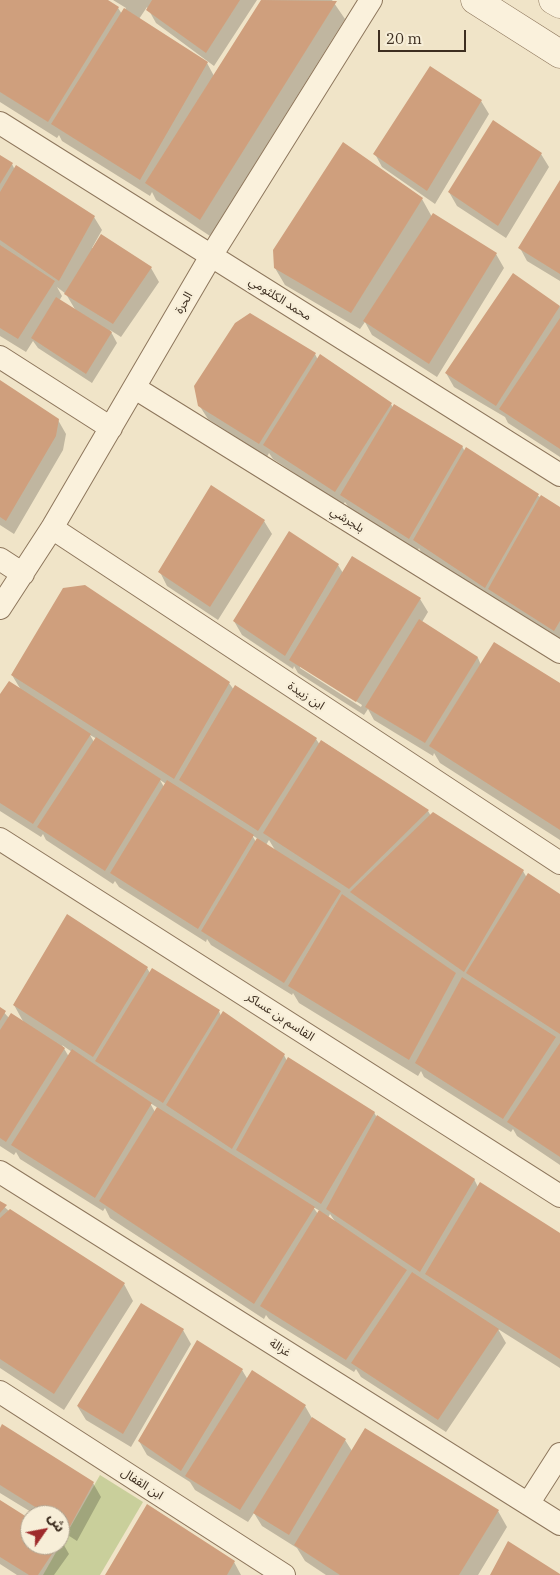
<!DOCTYPE html>
<html>
<head>
<meta charset="utf-8">
<style>
	body { margin:0 }
	#map { position:relative; width:560px; height:1575px; overflow:hidden; background:#f0e4c8; font-family:"IBM Plex Serif","Noto Sans Arabic",serif }
	canvas { display:block }
	.north { position:absolute; left:20px; top:1505px; width:50px; height:50px; box-sizing:border-box; background:#f7eed8; border:1px solid #ada18e; border-radius:50%; rotate:57deg; font-size:14px; font-weight:700; line-height:20px; text-align:center; color:#3d2e20 }
	.north::after { content:''; display:block; margin:auto; width:18px; height:22px; background:#9e2a2b; clip-path:polygon(50% 0,100% 100%,50% 72%,0 100%) }
	.scale { position:absolute; left:378px; top:30px; width:88px; height:22px; box-sizing:border-box; border:2px solid #3d2e20; border-top:0; padding-left:6px; font-size:15px; line-height:18px; white-space:nowrap; color:#3d2e20; -webkit-text-stroke:4px #f7eed8; paint-order:stroke }
</style>
</head>
<body>
<div id="map">
<canvas width="560" height="1575"></canvas>
<div class="north">ش</div>
<div class="scale">20 m</div>
</div>
<script>
const ctx = document.querySelector('canvas').getContext('2d');
ctx.lineJoin = 'round';
function fillPath(path, color) { ctx.fillStyle = color; ctx.fill(path, 'evenodd'); }
const toPath = rows => new Path2D(rows.map(r => 'M' + r).join(''));
function stroke(path, color, width, dash) { ctx.strokeStyle = color; ctx.lineWidth = width; ctx.lineCap = dash ? 'butt' : 'round'; ctx.setLineDash(dash || []); ctx.stroke(path); }
function label(font, color, halo, rows, align = 'center') {
  ctx.font = font + ' "IBM Plex Serif","Noto Sans Arabic",serif'; ctx.lineWidth = 4.5; ctx.setLineDash([]); ctx.textBaseline = 'middle'; ctx.strokeStyle = halo; ctx.fillStyle = color; for (const [text, x, y, turn = 0] of rows) {
    ctx.save(); ctx.translate(x, y); ctx.rotate((+turn || 0) * Math.PI / 180); ctx.textAlign = isNaN(turn) ? turn : align; if (halo) ctx.strokeText(text, 0, 0); ctx.fillText(text, 0, 0); ctx.restore();
  }
}
const green = toPath([
	[100,1475,143,1502,100,1575,43,1575]
]);
const shadow = toPath([
	[0,0,106,0,118,8,122,14,126,8,113,0,257,0,214,66,156,23,147,7,139,19,207,63,214,76,263,0,332,0,345,19,210,236,156,200,152,192,150,196,62,141,59,135,57,138,0,102],
	[481,101,489,114,435,204,382,167,375,154],
	[541,154,549,167,506,238,457,206,449,192],
	[0,156,12,164,15,170,94,217,102,230,92,248,151,268,159,282,121,337,110,330,117,343,92,383,38,348,33,341,26,352,0,336],
	[57,287,66,294,76,311,59,301,62,296],
	[560,183,560,281,527,261,520,248],
	[422,199,432,217,433,215,496,254,504,268,437,377,372,335,365,322,360,329,285,285,275,268],
	[560,306,560,457,508,423,505,417,454,387,446,373],
	[315,354,318,360,391,404,393,408,462,446,465,452,560,509,560,642,422,554,419,548,417,552,349,508,345,502,343,505,273,459,269,453,267,457,208,419,199,405],
	[0,382,58,420,66,434,63,450,14,534,0,525],
	[264,521,272,534,218,620,167,586,160,572],
	[338,565,343,573,420,599,428,612,422,622,478,658,481,665,560,685,560,840,440,763,434,753,433,756,374,720,368,709,364,715,298,673,294,666,293,669,242,635,234,621],
	[300,665,362,705,361,707,300,668],
	[12,675,229,683,234,690,316,739,320,745,322,741,428,811,431,816,523,871,527,878,560,896,560,1165,517,1136,513,1129,511,1132,424,1077,421,1071,418,1076,299,1003,293,993,292,995,211,945,207,939,206,942,119,887,115,881,113,884,46,840,43,834,41,837,0,811,0,696,21,690],
	[90,735,97,739,94,742],
	[160,780,166,784,164,787],
	[252,835,258,839,256,842],
	[269,840,275,850,266,845],
	[147,968,150,973,219,1011,221,1016,284,1055,287,1061,374,1112,377,1118,474,1179,478,1187,560,1234,560,1368,498,1329,506,1343,446,1432,361,1377,356,1369,354,1372,269,1319,266,1315,264,1319,110,1218,105,1208,103,1211,20,1159,16,1152,14,1155,0,1146,0,1008,9,1018,24,1023,14,1005],
	[62,1045,72,1052,69,1057],
	[150,1103,158,1108,155,1112],
	[313,1207,320,1211,318,1214],
	[330,1214,336,1223,328,1218],
	[0,1203,9,1211,124,1284,133,1301,64,1410,0,1368],
	[141,1305,183,1330,191,1344,131,1447,86,1420,78,1407],
	[242,1370,248,1380,305,1406,313,1420,345,1440,352,1451,498,1511,507,1527,478,1575,326,1575,305,1561,297,1548,262,1526,254,1513,248,1522,195,1490,190,1482,147,1455,139,1441],
	[0,1431,93,1483,101,1497,77,1541,60,1530,60,1515,36,1515,0,1493],
	[0,1501,30,1520,30,1545,60,1545,61,1540,69,1554,54,1575,17,1575,0,1564],
	[234,1562,241,1575,107,1575]
]);
const building = toPath([
	[0,0,108,0,119,7,48,122,0,92],
	[152,0,240,0,206,53,146,10],
	[261,0,337,1,200,220,145,183],
	[124,8,208,62,140,180,51,124],
	[430,66,482,100,427,191,373,154],
	[493,120,542,153,498,226,448,192],
	[343,142,423,198,351,313,274,268,273,250],
	[0,155,13,163,0,184],
	[16,165,95,216,59,281,0,240,0,192],
	[560,180,560,274,518,248],
	[433,213,497,253,429,364,363,321],
	[101,234,152,267,113,324,64,294],
	[0,245,55,281,18,339,0,328],
	[513,273,560,306,496,406,445,373],
	[56,297,112,332,86,374,31,338],
	[250,313,316,353,259,444,198,406,194,386,235,323],
	[560,318,560,449,499,409],
	[320,354,392,403,335,492,263,445],
	[0,380,59,419,56,436,6,521,0,517],
	[394,404,463,446,409,539,340,495],
	[466,447,539,494,485,588,413,540],
	[211,485,265,520,210,607,158,572],
	[541,495,560,507,560,621,554,631,488,589],
	[289,531,339,564,285,656,233,621],
	[352,556,421,598,356,702,289,660],
	[85,585,230,682,174,779,11,675,63,588],
	[419,619,478,657,425,743,365,707],
	[494,642,560,683,560,830,429,746],
	[9,681,91,734,33,824,0,803,0,694],
	[235,685,317,738,258,831,179,780],
	[96,737,161,779,105,871,37,827],
	[321,740,429,810,349,889,263,833],
	[167,780,254,835,198,929,110,873],
	[433,812,524,870,464,972,350,892],
	[257,838,341,891,284,983,201,931],
	[528,873,560,894,560,1034,466,973],
	[342,894,456,973,409,1060,288,986],
	[67,914,148,967,93,1057,13,1005],
	[152,968,220,1010,163,1103,95,1061],
	[462,977,556,1037,503,1119,415,1063],
	[0,1007,6,1011,0,1021],
	[223,1011,285,1054,232,1149,166,1105],
	[11,1013,65,1048,6,1142,0,1138,0,1030],
	[560,1043,560,1157,507,1122],
	[72,1049,152,1103,95,1198,11,1145],
	[288,1057,375,1112,321,1204,236,1150],
	[157,1107,315,1207,254,1304,99,1201],
	[377,1115,475,1179,420,1272,326,1209],
	[480,1182,560,1233,560,1359,425,1274],
	[0,1201,7,1205,0,1213],
	[10,1209,125,1283,54,1394,0,1359,0,1218],
	[319,1210,407,1270,346,1360,260,1306],
	[412,1272,499,1329,438,1420,351,1363],
	[141,1303,184,1329,123,1434,77,1406],
	[197,1340,243,1369,181,1471,138,1441],
	[252,1370,306,1405,240,1510,185,1476],
	[312,1417,346,1439,289,1535,253,1513],
	[2,1424,94,1482,69,1528,60,1522,60,1515,48,1515,0,1485,0,1428],
	[365,1428,499,1510,459,1575,340,1575,294,1545],
	[0,1500,30,1519,30,1545,58,1545,38,1575,29,1575,0,1557],
	[147,1504,235,1561,227,1575,105,1575],
	[508,1541,560,1574,560,1575,490,1575]
]);
const minor = toPath([
	[0,123,560,475],
	[0,357,111,428],
	[135,388,560,652],
	[52,528,560,863],
	[0,559,23,574],
	[0,608,52,528,211,256,371,0],
	[0,839,560,1196],
	[0,1172,560,1524],
	[0,1392,284,1575],
	[528,1504,560,1454]
]);
const tertiary = toPath([
	[475,0,560,54],
	[553,0,560,4]
]);
const streetNames = [
	["محمد الكلثومي",280,299,32],
	["الحرة",184,303,-60],
	["بلجرشي",347,520,32],
	["ابن زبيدة",306,696,33],
	["القاسم بن عساكر",280,1017,33],
	["غزالة",280,1348,32],
	["ابن القفال",142,1484,33]
];
fillPath(green, '#c9cf9b');
fillPath(shadow, '#0003');
fillPath(building, '#cf9f7d');
stroke(minor, '#8d765c', 24);
stroke(tertiary, '#8d765c', 29);
stroke(minor, '#faf1dc', 22);
stroke(tertiary, '#faf1dc', 28);
label('12px', '#3d2e20', '#f7eed8', streetNames);
</script>
</body>
</html>
